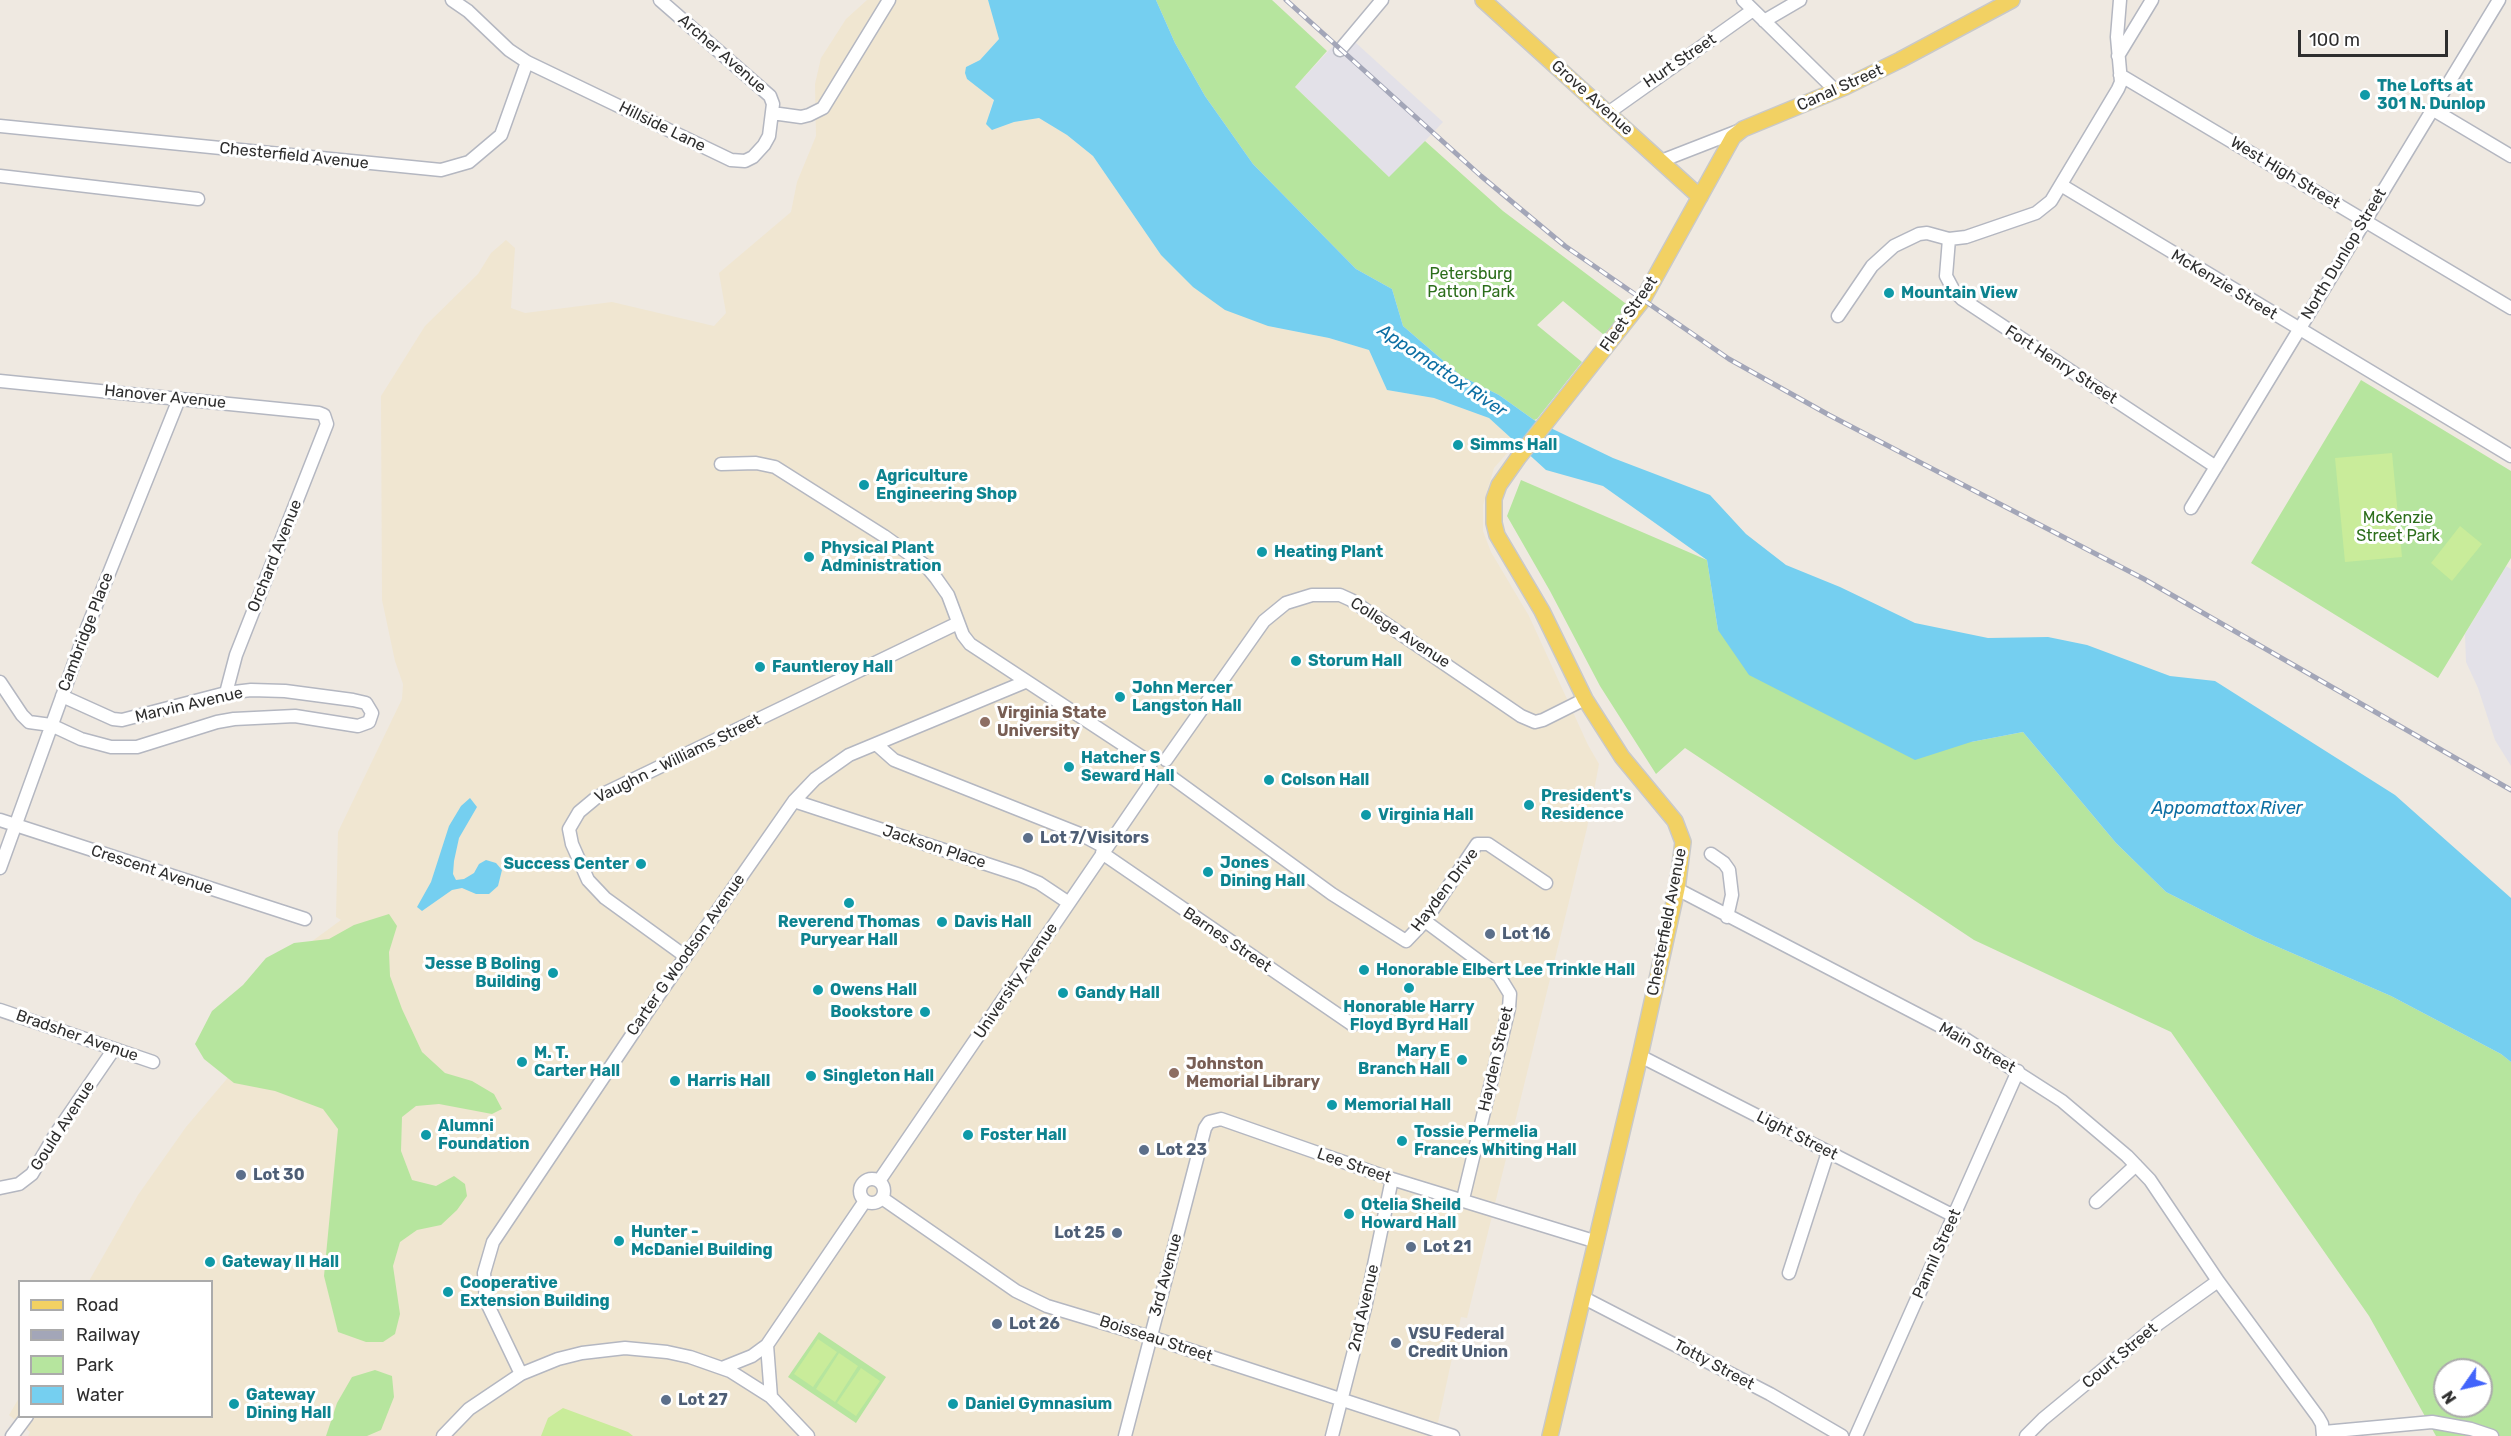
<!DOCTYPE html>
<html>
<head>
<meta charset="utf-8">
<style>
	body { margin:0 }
	#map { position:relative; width:2511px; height:1436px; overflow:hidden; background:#efe9e1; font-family:Rubik,sans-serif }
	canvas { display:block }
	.legend { position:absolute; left:18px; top:1280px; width:195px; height:138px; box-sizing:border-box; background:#fff; border:2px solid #ababab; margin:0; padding:8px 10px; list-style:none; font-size:18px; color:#2e2e2e }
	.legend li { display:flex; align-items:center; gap:12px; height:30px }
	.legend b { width:30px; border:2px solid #ababab }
	.north { position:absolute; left:2433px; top:1358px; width:60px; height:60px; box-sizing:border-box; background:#fff; border:2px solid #ababab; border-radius:50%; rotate:236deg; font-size:16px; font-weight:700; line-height:24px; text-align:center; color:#2e2e2e }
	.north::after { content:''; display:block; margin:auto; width:21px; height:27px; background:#4264fb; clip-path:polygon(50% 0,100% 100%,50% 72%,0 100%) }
	.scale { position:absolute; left:2298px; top:30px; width:150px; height:27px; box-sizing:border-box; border:3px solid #2e2e2e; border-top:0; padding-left:8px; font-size:18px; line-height:21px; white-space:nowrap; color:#2e2e2e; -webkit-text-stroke:4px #fff; paint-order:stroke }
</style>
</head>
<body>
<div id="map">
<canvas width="2511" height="1436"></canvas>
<ul class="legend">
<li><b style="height:8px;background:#f2d163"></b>Road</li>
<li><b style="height:8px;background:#a3a6b8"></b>Railway</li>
<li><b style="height:16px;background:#b6e59e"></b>Park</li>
<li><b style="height:16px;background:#75cff0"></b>Water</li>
</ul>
<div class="north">N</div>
<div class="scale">100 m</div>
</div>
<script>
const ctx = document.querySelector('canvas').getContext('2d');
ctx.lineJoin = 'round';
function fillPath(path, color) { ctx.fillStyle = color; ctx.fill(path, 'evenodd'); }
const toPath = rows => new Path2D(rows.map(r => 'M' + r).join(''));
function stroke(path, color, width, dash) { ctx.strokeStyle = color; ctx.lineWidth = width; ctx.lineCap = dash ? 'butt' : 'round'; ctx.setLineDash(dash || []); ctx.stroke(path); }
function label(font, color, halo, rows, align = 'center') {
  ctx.font = font + ' Rubik,sans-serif'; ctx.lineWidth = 6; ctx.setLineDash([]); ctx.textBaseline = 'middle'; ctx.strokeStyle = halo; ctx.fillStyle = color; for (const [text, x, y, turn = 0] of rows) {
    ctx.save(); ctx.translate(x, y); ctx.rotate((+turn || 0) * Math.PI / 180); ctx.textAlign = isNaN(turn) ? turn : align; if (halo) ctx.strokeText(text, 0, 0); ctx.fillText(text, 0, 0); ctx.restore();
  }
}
const industrial = toPath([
	[1345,33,1443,122,1390,178,1295,87],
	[2506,566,2511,569,2511,766,2495,740,2478,688,2466,662,2465,634]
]);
const education = toPath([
	[867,0,988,0,999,39,980,60,966,67,967,79,994,99,989,113,992,130,1014,122,1039,118,1067,135,1093,156,1161,255,1268,326,1329,338,1369,350,1387,390,1434,398,1489,418,1516,443,1494,468,1483,505,1483,531,1491,552,1529,616,1588,745,1599,764,1587,828,1467,1318,1461,1317,1435,1436,28,1436,30,1432,9,1415,19,1398,20,1416,212,1416,212,1282,89,1281,138,1195,186,1127,242,1061,296,953,341,920,336,917,338,832,402,699,403,684,395,661,382,600,381,396,425,326,478,274,491,253,506,240,515,248,511,308,525,313,612,302,714,326,726,313,719,273,791,212,797,182,816,136,815,84,821,58,846,19]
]);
const green = toPath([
	[1156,0,1272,0,1327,51,1295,87,1389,177,1425,141,1503,211,1629,306,1604,335,1563,301,1537,325,1582,362,1537,419,1534,420,1499,395,1461,376,1403,326,1392,289,1356,269,1253,164,1205,96,1175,43],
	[2361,380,2511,471,2511,558,2438,678,2251,563],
	[1521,480,1707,560,1718,630,1971,742,2023,732,2116,843,2166,892,2255,937,2391,996,2501,1054,2511,1062,2511,1436,2436,1436,2369,1316,2171,1032,1974,940,1685,748,1656,774,1600,686,1550,591,1507,516],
	[2445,1370,2481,1370,2481,1406,2445,1406],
	[389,914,397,926,389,952,390,976,402,1009,422,1052,445,1073,472,1081,494,1094,502,1109,492,1114,439,1104,416,1106,402,1117,401,1151,412,1180,436,1186,454,1176,465,1184,467,1196,457,1210,441,1225,417,1230,400,1242,393,1266,400,1314,395,1334,383,1342,366,1342,338,1332,324,1276,338,1129,323,1109,275,1091,234,1083,204,1059,195,1044,212,1011,243,985,266,958,294,943,329,939,354,925],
	[819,1332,886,1377,856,1423,788,1377],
	[375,1370,392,1376,394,1397,381,1430,367,1436,326,1436,337,1403,352,1377]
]);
const pitch = toPath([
	[2392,453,2402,557,2345,562,2335,458],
	[2460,526,2482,544,2452,581,2431,563],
	[818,1339,837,1352,813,1387,794,1374],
	[839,1353,858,1366,835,1402,816,1389],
	[861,1368,880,1381,856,1416,837,1403],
	[563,1408,628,1432,633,1436,541,1436,548,1418]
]);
const water = toPath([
	[988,0,1156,0,1175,43,1205,96,1253,164,1356,269,1392,289,1403,326,1461,376,1499,395,1534,420,1613,458,1710,495,1746,534,1786,565,1840,587,1915,623,1988,638,2048,637,2087,645,2170,676,2215,681,2395,795,2511,898,2511,1062,2501,1054,2391,996,2255,937,2166,892,2116,843,2023,732,1971,742,1915,760,1749,675,1718,630,1707,560,1603,486,1546,470,1489,418,1434,398,1387,390,1369,350,1329,338,1268,326,1225,310,1193,287,1161,255,1093,156,1067,135,1039,118,1014,122,992,130,986,124,994,100,967,79,965,73,966,67,980,60,999,39],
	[470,798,477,807,459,838,454,861,453,874,456,880,464,879,474,873,479,864,486,860,496,863,502,870,498,886,489,894,476,894,462,888,452,890,422,911,417,907,431,882,449,826,461,806]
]);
const minor = toPath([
	[452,0,468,11,509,50,527,62,731,160,745,161,753,157,764,145,769,136,773,104,770,96,660,0],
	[1743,0,1836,91],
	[1764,21,1800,0],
	[1340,50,1382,0],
	[2118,56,2152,0],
	[2120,75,2511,308],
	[2432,109,2511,156],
	[772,113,801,117,809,115,823,108,889,0],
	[1608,113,1753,10],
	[0,126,441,170,469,162,501,135,527,62],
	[1661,161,1738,131],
	[0,176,198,199],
	[2061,185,2511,456],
	[1949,239,1946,276,1954,291,1962,299,2216,467],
	[1838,316,1872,266,1894,246,1919,234,1927,233,1949,239,1966,237,2036,213,2051,201,2118,89,2121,82,2117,37,2120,0],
	[0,381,319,413,324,415,327,424,236,655,226,693],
	[721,464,756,463,775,467,884,536,926,566,936,578,948,595,963,635,970,644,1151,763],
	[2191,508,2499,0],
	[0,682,22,715,29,722,51,725,81,739,111,747,137,747,217,722,234,719,295,716,358,726,369,722,372,713,366,703,353,700,285,691,251,690,226,693,122,720,113,719,62,696],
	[876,744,894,760,1080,834,1106,848],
	[1166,760,1264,621,1286,603,1312,595,1340,595,1351,600,1521,716,1535,722,1543,720,1585,699],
	[1170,776,1332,894,1406,941,1425,921,1477,844,1488,844,1546,883],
	[794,801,1020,875,1039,883,1069,903],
	[0,820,305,919],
	[1102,853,1353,1025],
	[1711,854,1724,863,1729,870,1732,895,1727,917],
	[0,868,85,633,179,399],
	[1677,889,1967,1040,2062,1101,2127,1156,2150,1180,2218,1281,2318,1417,2322,1424,2323,1436],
	[1425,921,1499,976,1510,994,1509,1008,1463,1199],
	[685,956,605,898,588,880,572,844,569,829,579,812,597,797,958,623],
	[0,1010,153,1062],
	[1640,1056,1954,1216],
	'860 1191a12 12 0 1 1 24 0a12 12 0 1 1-24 0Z',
	[879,1181,1153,780],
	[0,1188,19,1184,32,1174,55,1135,114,1049],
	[882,1198,1016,1291,1047,1306,1150,1337,1453,1436],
	[2096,1202,2136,1165],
	[1789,1273,1828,1152],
	[1584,1298,1770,1394,1842,1436],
	[767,1345,771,1397],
	[722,1368,752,1356,767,1345,865,1201],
	[521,1374,486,1301,484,1273,493,1242,658,996,794,801,815,779,849,755,1025,682],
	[2324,1432,2432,1422,2471,1429,2492,1436],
	[12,1436,27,1416],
	[443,1436,469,1409,521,1374,558,1359,582,1353,625,1348,667,1352,690,1357,730,1371,771,1397,808,1436],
	[1125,1436,1205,1128,1209,1122,1221,1119,1392,1179,1597,1242],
	[1332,1436,1365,1308,1392,1179],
	[1856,1436,2018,1071],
	[2026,1436,2043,1419,2158,1324,2218,1281]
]);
const major = toPath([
	[1483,0,1700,197],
	[1550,1436,1640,1056,1677,889,1683,842,1675,821,1622,757,1585,699,1542,611,1497,535,1494,523,1494,499,1499,485,1518,458,1642,301,1733,137,1743,129,1845,87,1900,60,2012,0]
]);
const rail = toPath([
	[1286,0,1481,176,1565,246,1729,359,1829,415,2144,579,2511,790]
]);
const markers = [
	[2365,95,6,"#0f9aa8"],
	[1889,293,6,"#0f9aa8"],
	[1458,445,6,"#0f9aa8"],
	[864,485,6,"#0f9aa8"],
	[1262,552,6,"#0f9aa8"],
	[809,557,6,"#0f9aa8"],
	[1296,661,6,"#0f9aa8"],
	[760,667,6,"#0f9aa8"],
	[1120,697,6,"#0f9aa8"],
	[985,722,6,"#8d6e63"],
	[1069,767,6,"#0f9aa8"],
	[1269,780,6,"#0f9aa8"],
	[1529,805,6,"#0f9aa8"],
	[1366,815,6,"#0f9aa8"],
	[1028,838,6,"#5c6f8a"],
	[641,864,6,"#0f9aa8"],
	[1208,872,6,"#0f9aa8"],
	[849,903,6,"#0f9aa8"],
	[942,922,6,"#0f9aa8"],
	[1490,934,6,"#5c6f8a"],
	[1364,970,6,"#0f9aa8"],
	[553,973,6,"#0f9aa8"],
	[1409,988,6,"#0f9aa8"],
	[818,990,6,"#0f9aa8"],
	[1063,993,6,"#0f9aa8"],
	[925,1012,6,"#0f9aa8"],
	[1462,1060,6,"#0f9aa8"],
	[522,1062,6,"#0f9aa8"],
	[1174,1073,6,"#8d6e63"],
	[811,1076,6,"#0f9aa8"],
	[675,1081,6,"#0f9aa8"],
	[1332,1105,6,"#0f9aa8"],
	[426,1135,6,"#0f9aa8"],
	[968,1135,6,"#0f9aa8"],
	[1402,1141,6,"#0f9aa8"],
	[1144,1150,6,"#5c6f8a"],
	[241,1175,6,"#5c6f8a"],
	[1349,1214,6,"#0f9aa8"],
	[1117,1233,6,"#5c6f8a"],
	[619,1241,6,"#0f9aa8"],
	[1411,1247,6,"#5c6f8a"],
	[210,1262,6,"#0f9aa8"],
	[448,1292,6,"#0f9aa8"],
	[997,1324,6,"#5c6f8a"],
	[1396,1343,6,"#5c6f8a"],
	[666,1400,6,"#5c6f8a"],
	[234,1404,6,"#0f9aa8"],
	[953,1404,6,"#0f9aa8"]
];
const streetNames = [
	["Archer Avenue",722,54,41],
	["Hurt Street",1680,61,-34],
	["Canal Street",1840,88,-24],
	["Grove Avenue",1592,98,42],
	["Hillside Lane",662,127,26],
	["Chesterfield Avenue",294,156,6],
	["West High Street",2285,173,31],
	["North Dunlop Street",2344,254,-59],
	["McKenzie Street",2224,285,31],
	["Fleet Street",1629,314,-55],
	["Fort Henry Street",2061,365,33],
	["Hanover Avenue",165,397,6],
	["Orchard Avenue",275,556,-68],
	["Cambridge Place",86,632,-69],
	["College Avenue",1400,633,33],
	["Marvin Avenue",189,705,-13],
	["Vaughn - Williams Street",678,759,-26],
	["Jackson Place",934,847,18],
	["Crescent Avenue",152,870,18],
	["Hayden Drive",1445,890,-53],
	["Chesterfield Avenue",1667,922,-79],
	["Barnes Street",1227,940,34],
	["Carter G Woodson Avenue",686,955,-55],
	["University Avenue",1016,981,-56],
	["Bradsher Avenue",77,1036,19],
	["Main Street",1977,1048,30],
	["Hayden Street",1496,1059,-77],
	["Gould Avenue",63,1126,-57],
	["Light Street",1797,1136,27],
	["Lee Street",1354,1166,19],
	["Pannil Street",1937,1254,-66],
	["3rd Avenue",1166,1275,-75],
	["2nd Avenue",1364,1308,-77],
	["Boisseau Street",1156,1339,18],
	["Court Street",2120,1356,-40],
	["Totty Street",1714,1365,28]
];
const cultureNames = [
	["The Lofts at",2377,86],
	["301 N. Dunlop",2377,104],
	["Mountain View",1901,293],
	["Simms Hall",1470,445],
	["Agriculture",876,476],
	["Engineering Shop",876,494],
	["Physical Plant",821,548],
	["Administration",821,566],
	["Heating Plant",1274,552],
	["Storum Hall",1308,661],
	["Fauntleroy Hall",772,667],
	["John Mercer",1132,688],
	["Langston Hall",1132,706],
	["Hatcher S",1081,758],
	["Seward Hall",1081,776],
	["Colson Hall",1281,780],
	["President's",1541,796],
	["Residence",1541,814],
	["Virginia Hall",1378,815],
	["Jones",1220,863],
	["Dining Hall",1220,881],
	["Success Center",629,864,"right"],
	["Reverend Thomas",849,922,"center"],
	["Puryear Hall",849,940,"center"],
	["Davis Hall",954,922],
	["Jesse B Boling",541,964,"right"],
	["Building",541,982,"right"],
	["Honorable Elbert Lee Trinkle Hall",1376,970],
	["Owens Hall",830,990],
	["Gandy Hall",1075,993],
	["Honorable Harry",1409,1007,"center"],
	["Floyd Byrd Hall",1409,1025,"center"],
	["Bookstore",913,1012,"right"],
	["Mary E",1450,1051,"right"],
	["Branch Hall",1450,1069,"right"],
	["M. T.",534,1053],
	["Carter Hall",534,1071],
	["Singleton Hall",823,1076],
	["Harris Hall",687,1081],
	["Memorial Hall",1344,1105],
	["Alumni",438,1126],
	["Foundation",438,1144],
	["Tossie Permelia",1414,1132],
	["Frances Whiting Hall",1414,1150],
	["Foster Hall",980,1135],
	["Otelia Sheild",1361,1205],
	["Howard Hall",1361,1223],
	["Hunter -",631,1232],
	["McDaniel Building",631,1250],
	["Gateway II Hall",222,1262],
	["Cooperative",460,1283],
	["Extension Building",460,1301],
	["Gateway",246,1395],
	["Dining Hall",246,1413],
	["Daniel Gymnasium",965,1404]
];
const parkNames = [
	["Petersburg",1471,274],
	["Patton Park",1471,292],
	["McKenzie",2398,518],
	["Street Park",2398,536]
];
const educationNames = [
	["Virginia State",997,713],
	["University",997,731],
	["Johnston",1186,1064],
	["Memorial Library",1186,1082]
];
const serviceNames = [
	["Lot 7/Visitors",1040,838],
	["Lot 16",1502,934],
	["Lot 23",1156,1150],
	["Lot 30",253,1175],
	["Lot 25",1105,1233,"right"],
	["Lot 21",1423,1247],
	["Lot 26",1009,1324],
	["VSU Federal",1408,1334],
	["Credit Union",1408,1352],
	["Lot 27",678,1400]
];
const waterNames = [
	["Appomattox River",1442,371,34],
	["Appomattox River",2227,809]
];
fillPath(industrial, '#e3e1e8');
fillPath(education, '#f0e6d1');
fillPath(green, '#b6e59e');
fillPath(pitch, '#c9ec9a');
fillPath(water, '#75cff0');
stroke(minor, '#b4b7c1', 15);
stroke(major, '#c9c9c9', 18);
stroke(minor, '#fff', 12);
stroke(major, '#f2d163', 15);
stroke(rail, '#a3a6b8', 5);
stroke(rail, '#fff', 3, [9]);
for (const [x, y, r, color] of markers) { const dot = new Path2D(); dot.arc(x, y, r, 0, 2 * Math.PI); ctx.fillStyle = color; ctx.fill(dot); stroke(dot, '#fff', 2); }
label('16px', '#2e2e2e', '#fff', streetNames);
label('bold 16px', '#0d838f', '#fff', cultureNames, 'left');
label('16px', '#2c6e1b', '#fff', parkNames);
label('bold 16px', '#785e54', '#fff', educationNames, 'left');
label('bold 16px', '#4e5e75', '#fff', serviceNames, 'left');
label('italic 18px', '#0d6fa3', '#fff', waterNames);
</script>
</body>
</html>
